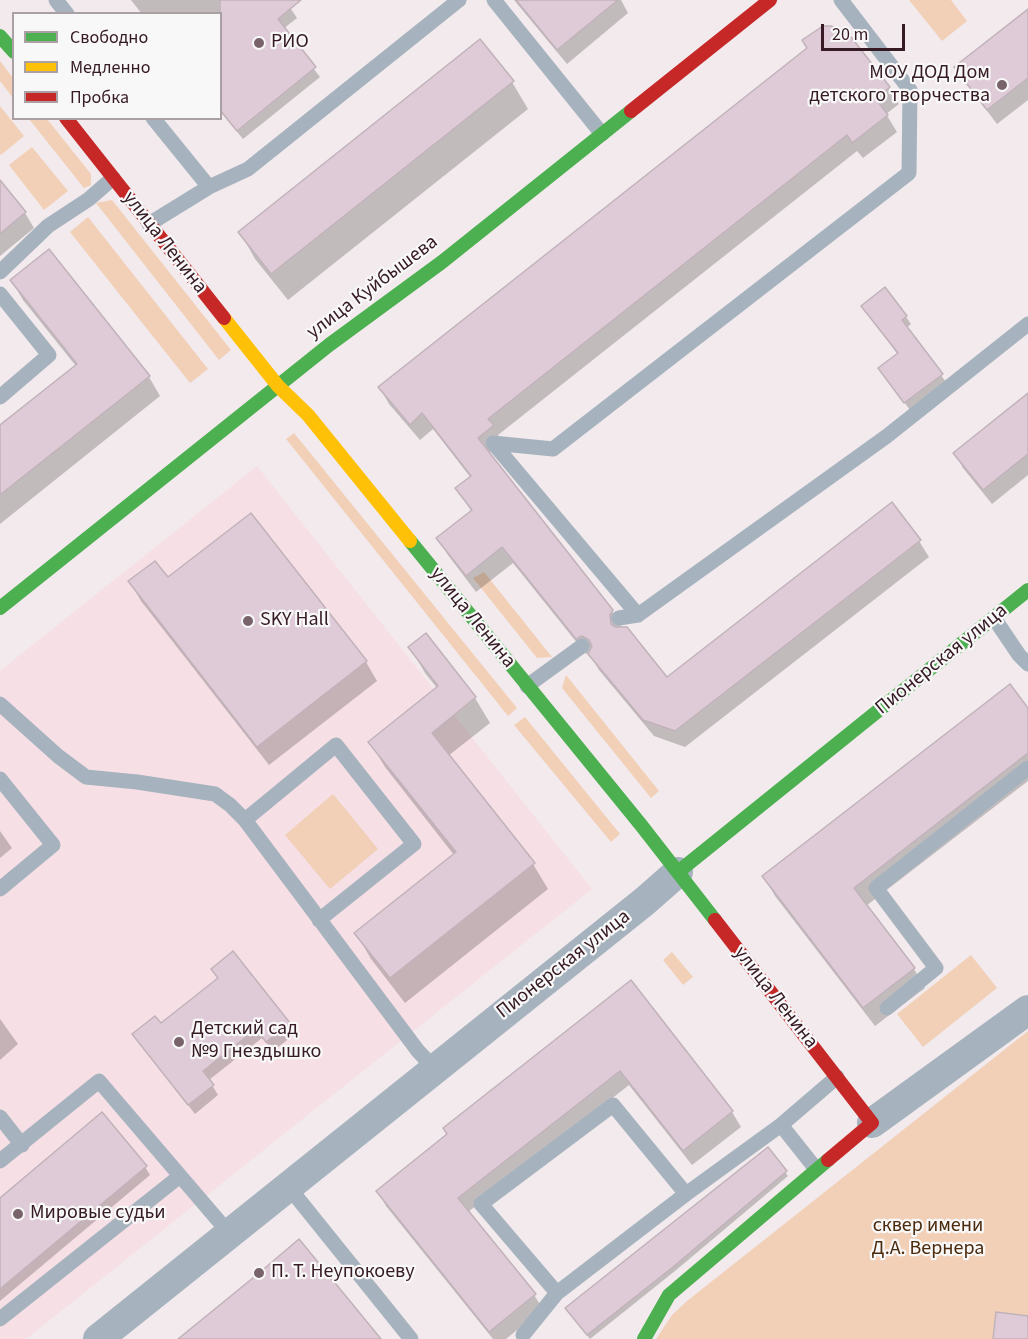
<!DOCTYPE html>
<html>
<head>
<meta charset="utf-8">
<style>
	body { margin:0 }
	#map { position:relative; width:1028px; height:1339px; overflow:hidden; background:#f2eaec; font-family:"Source Sans 3",sans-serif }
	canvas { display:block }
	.legend { position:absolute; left:12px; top:12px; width:210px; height:108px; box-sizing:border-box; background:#f8f8f8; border:2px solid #aa9fa3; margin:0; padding:8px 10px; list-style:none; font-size:18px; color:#361a24 }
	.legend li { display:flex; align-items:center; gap:12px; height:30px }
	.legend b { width:30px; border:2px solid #aa9fa3 }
	.scale { position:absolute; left:821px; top:24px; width:84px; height:27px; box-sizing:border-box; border:3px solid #361a24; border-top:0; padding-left:8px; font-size:18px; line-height:21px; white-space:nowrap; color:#361a24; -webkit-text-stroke:4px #f8f8f8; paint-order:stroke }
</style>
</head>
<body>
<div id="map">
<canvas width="1028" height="1339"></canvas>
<ul class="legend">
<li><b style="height:8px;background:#4caf50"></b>Свободно</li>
<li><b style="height:8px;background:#ffc107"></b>Медленно</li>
<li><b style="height:8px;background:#c62828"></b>Пробка</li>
</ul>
<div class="scale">20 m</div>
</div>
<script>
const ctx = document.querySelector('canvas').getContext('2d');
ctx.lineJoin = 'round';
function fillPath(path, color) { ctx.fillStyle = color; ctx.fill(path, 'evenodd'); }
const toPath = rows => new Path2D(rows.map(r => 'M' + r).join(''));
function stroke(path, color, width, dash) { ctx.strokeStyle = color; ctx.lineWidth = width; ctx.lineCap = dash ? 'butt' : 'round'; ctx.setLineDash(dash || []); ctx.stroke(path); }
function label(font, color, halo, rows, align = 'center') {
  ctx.font = font + ' "Source Sans 3",sans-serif'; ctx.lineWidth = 4.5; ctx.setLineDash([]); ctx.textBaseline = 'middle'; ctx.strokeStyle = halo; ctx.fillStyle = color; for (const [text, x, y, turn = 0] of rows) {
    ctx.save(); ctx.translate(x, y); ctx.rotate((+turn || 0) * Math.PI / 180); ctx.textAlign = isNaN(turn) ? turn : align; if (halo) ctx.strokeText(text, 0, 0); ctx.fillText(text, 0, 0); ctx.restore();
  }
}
const built = toPath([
	[257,466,592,889,26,1339,0,1339,0,671]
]);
const green = toPath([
	[909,0,951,0,967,21,942,41],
	[0,61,13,78,13,98,0,81],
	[0,106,24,136,1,155,0,154],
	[29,119,47,119,91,174,91,185,84,188],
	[32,147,68,191,44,210,9,165],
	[112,200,231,350,219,360,96,203],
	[88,217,208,369,190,383,70,232],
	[294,433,517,708,508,716,286,439],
	[484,572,552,657,537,658,473,578],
	[566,675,659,791,651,798,562,688],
	[525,717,620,834,611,842,514,725],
	[333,794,378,849,330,889,285,835],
	[672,952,693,977,683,985,663,960],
	[971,955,997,988,923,1047,897,1014],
	[1028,1031,1028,1339,656,1339,672,1315,687,1301]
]);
const shadow = toPath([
	[131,0,285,0,297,18,283,29,320,77,243,139,220,111,220,14,142,14],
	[514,0,621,0,628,13,567,64],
	[1028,11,1028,100,997,124,965,82,956,67],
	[847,34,889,88,899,104,886,114,897,132,863,158,857,151,498,435,502,443,488,454,612,611,622,628,667,679,919,541,929,557,685,747,654,736,599,670,589,653,586,654,513,563,476,592,448,555,438,539,472,512,457,489,471,478,433,429,420,440,389,404,380,388],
	[512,82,528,109,288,300,255,259,240,232],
	[0,183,25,213,34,228,0,256],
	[12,281,149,377,160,396,0,524,0,427,76,366,23,300],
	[863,307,906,317,911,324,906,328,946,382,910,410,885,376,898,355],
	[1028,394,1028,475,992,504,963,468,955,453],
	[168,580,366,662,377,681,269,765,141,601,130,582],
	[410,647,475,698,490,723,448,756,533,864,548,889,405,1003,371,959,356,933,454,855,385,767,370,742,437,688,425,673],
	[1028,710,1028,781,866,906,914,969,925,988,875,1026,775,896,764,876],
	[0,831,12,848,0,858],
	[233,954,295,1034,273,1051,262,1038,209,1080,218,1095,195,1114,134,1035,161,1025,219,979],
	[630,982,732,1112,741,1127,692,1165,629,1085,468,1212,534,1295,543,1309,506,1339,493,1339,386,1206,378,1191],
	[0,1019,18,1044,0,1060],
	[145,1167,150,1175,0,1301,0,1200],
	[785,1172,788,1176,675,1271,590,1339,569,1312]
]);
const building = toPath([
	[220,0,301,0,278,19,316,67,237,131,220,110,220,0],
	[516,0,618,0,557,50,516,0],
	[1028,9,1028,78,987,110,954,67,1028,9],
	[823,26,831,26,848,33,890,87,876,99,888,115,852,143,847,135,488,419,494,425,478,438,613,610,610,615,611,624,616,627,627,627,667,677,892,502,921,540,675,731,643,720,588,654,592,646,589,640,582,636,576,639,502,547,466,576,436,538,472,510,455,488,471,476,422,413,410,425,378,387,807,48,802,40,823,26],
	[480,39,514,81,271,274,238,232,480,39],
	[0,180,26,212,0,234,0,180],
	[49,249,150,376,0,495,0,425,77,364,10,280,49,249],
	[885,287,907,316,902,320,943,374,904,403,878,368,898,353,861,306,885,287],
	[1028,393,1028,454,983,490,953,453,1028,393],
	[251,513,367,661,257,747,128,581,155,561,168,577,251,513],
	[426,633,476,697,432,733,535,863,390,978,354,933,456,852,368,742,438,686,408,647,426,633],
	[1010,684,1028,708,1028,753,854,888,915,968,863,1008,762,876,1010,684],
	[233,951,290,1023,266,1042,256,1029,203,1071,214,1085,188,1105,132,1034,155,1016,161,1023,218,978,211,969,233,951],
	[631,980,733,1111,683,1151,620,1071,458,1198,536,1294,489,1332,376,1191,447,1134,443,1128,631,980],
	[102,1112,147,1166,0,1289,0,1198,102,1112],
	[768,1147,787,1171,673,1267,587,1335,565,1308,768,1147],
	[299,1239,381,1339,178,1339,259,1273,299,1239],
	[996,1312,1028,1316,1028,1339,993,1339,996,1312]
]);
const lane = toPath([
	[56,0,67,14],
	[494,0,602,134],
	[841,0,910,90,909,173,553,449,493,443,638,615,887,436,1028,324],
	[153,118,209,187],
	[149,224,209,187,248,169,459,0],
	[0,272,48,226,89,199,113,178],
	[0,294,49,355,0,397],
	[619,618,638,615],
	[994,618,1019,655,1028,664],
	[527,686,582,646],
	[0,704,58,756,86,777,137,782,215,794,230,805,245,820,418,1051,434,1068],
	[0,779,53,845,0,889],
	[245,820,336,745,414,844,319,920],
	[887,1008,936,968,876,888,1028,768],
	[0,1117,22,1145],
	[781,1125,837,1077],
	[0,1161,99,1081,229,1233],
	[287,1185,411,1339],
	[557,1293,686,1194],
	[0,1319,180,1176],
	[523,1335,557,1293,481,1204,613,1105,686,1194,781,1125,816,1169]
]);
const street = toPath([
	[872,1123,1028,1010],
	[98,1339,645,901,678,872]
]);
const fast = toPath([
	[0,36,14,52],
	[410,541,641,825,715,920],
	[0,608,329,345,442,262,631,111],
	[678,872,1028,590],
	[644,1339,669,1295,828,1160]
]);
const slow = toPath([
	[224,318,278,386,308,415,410,541]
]);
const jam = toPath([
	[631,111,770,0],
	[66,118,224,318],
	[715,920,872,1123,828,1160]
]);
const markers = [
	[259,43,6,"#78636a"],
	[1002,85,6,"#78636a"],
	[248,621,6,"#78636a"],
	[179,1042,6,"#78636a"],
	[18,1214,6,"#78636a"],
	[259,1273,6,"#78636a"]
];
const poiNames = [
	["РИО",271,43],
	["МОУ ДОД Дом",990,74,"right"],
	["детского творчества",990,97,"right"],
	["SKY Hall",260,621],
	["Детский сад",191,1030],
	["№9 Гнездышко",191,1053],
	["Мировые судьи",30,1214],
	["П. Т. Неупокоеву",271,1273]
];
const streetNames = [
	["улица Ленина",164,243,52],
	["улица Куйбышева",373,288,-37],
	["улица Ленина",472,618,51],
	["Пионерская улица",942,660,-39],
	["Пионерская улица",564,965,-38],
	["улица Ленина",775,998,52]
];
const parkNames = [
	["сквер имени",928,1227],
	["Д.А. Вернера",928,1250]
];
fillPath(built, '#f6dfe5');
fillPath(green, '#f2d0b8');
fillPath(shadow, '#0003');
fillPath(building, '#dfcbd7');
stroke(building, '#c1b2ba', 1.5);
stroke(lane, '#a6b3be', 15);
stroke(street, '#a6b3be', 30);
stroke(fast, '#4caf50', 14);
stroke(slow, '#ffc107', 14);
stroke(jam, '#c62828', 14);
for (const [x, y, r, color] of markers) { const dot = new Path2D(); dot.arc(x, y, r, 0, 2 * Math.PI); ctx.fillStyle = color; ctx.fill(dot); stroke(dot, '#f8f8f8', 2); }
label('20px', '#361a24', '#f8f8f8', poiNames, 'left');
label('20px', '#361a24', '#f8f8f8', streetNames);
label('20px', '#4b2a0c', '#f8f8f8', parkNames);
</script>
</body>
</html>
